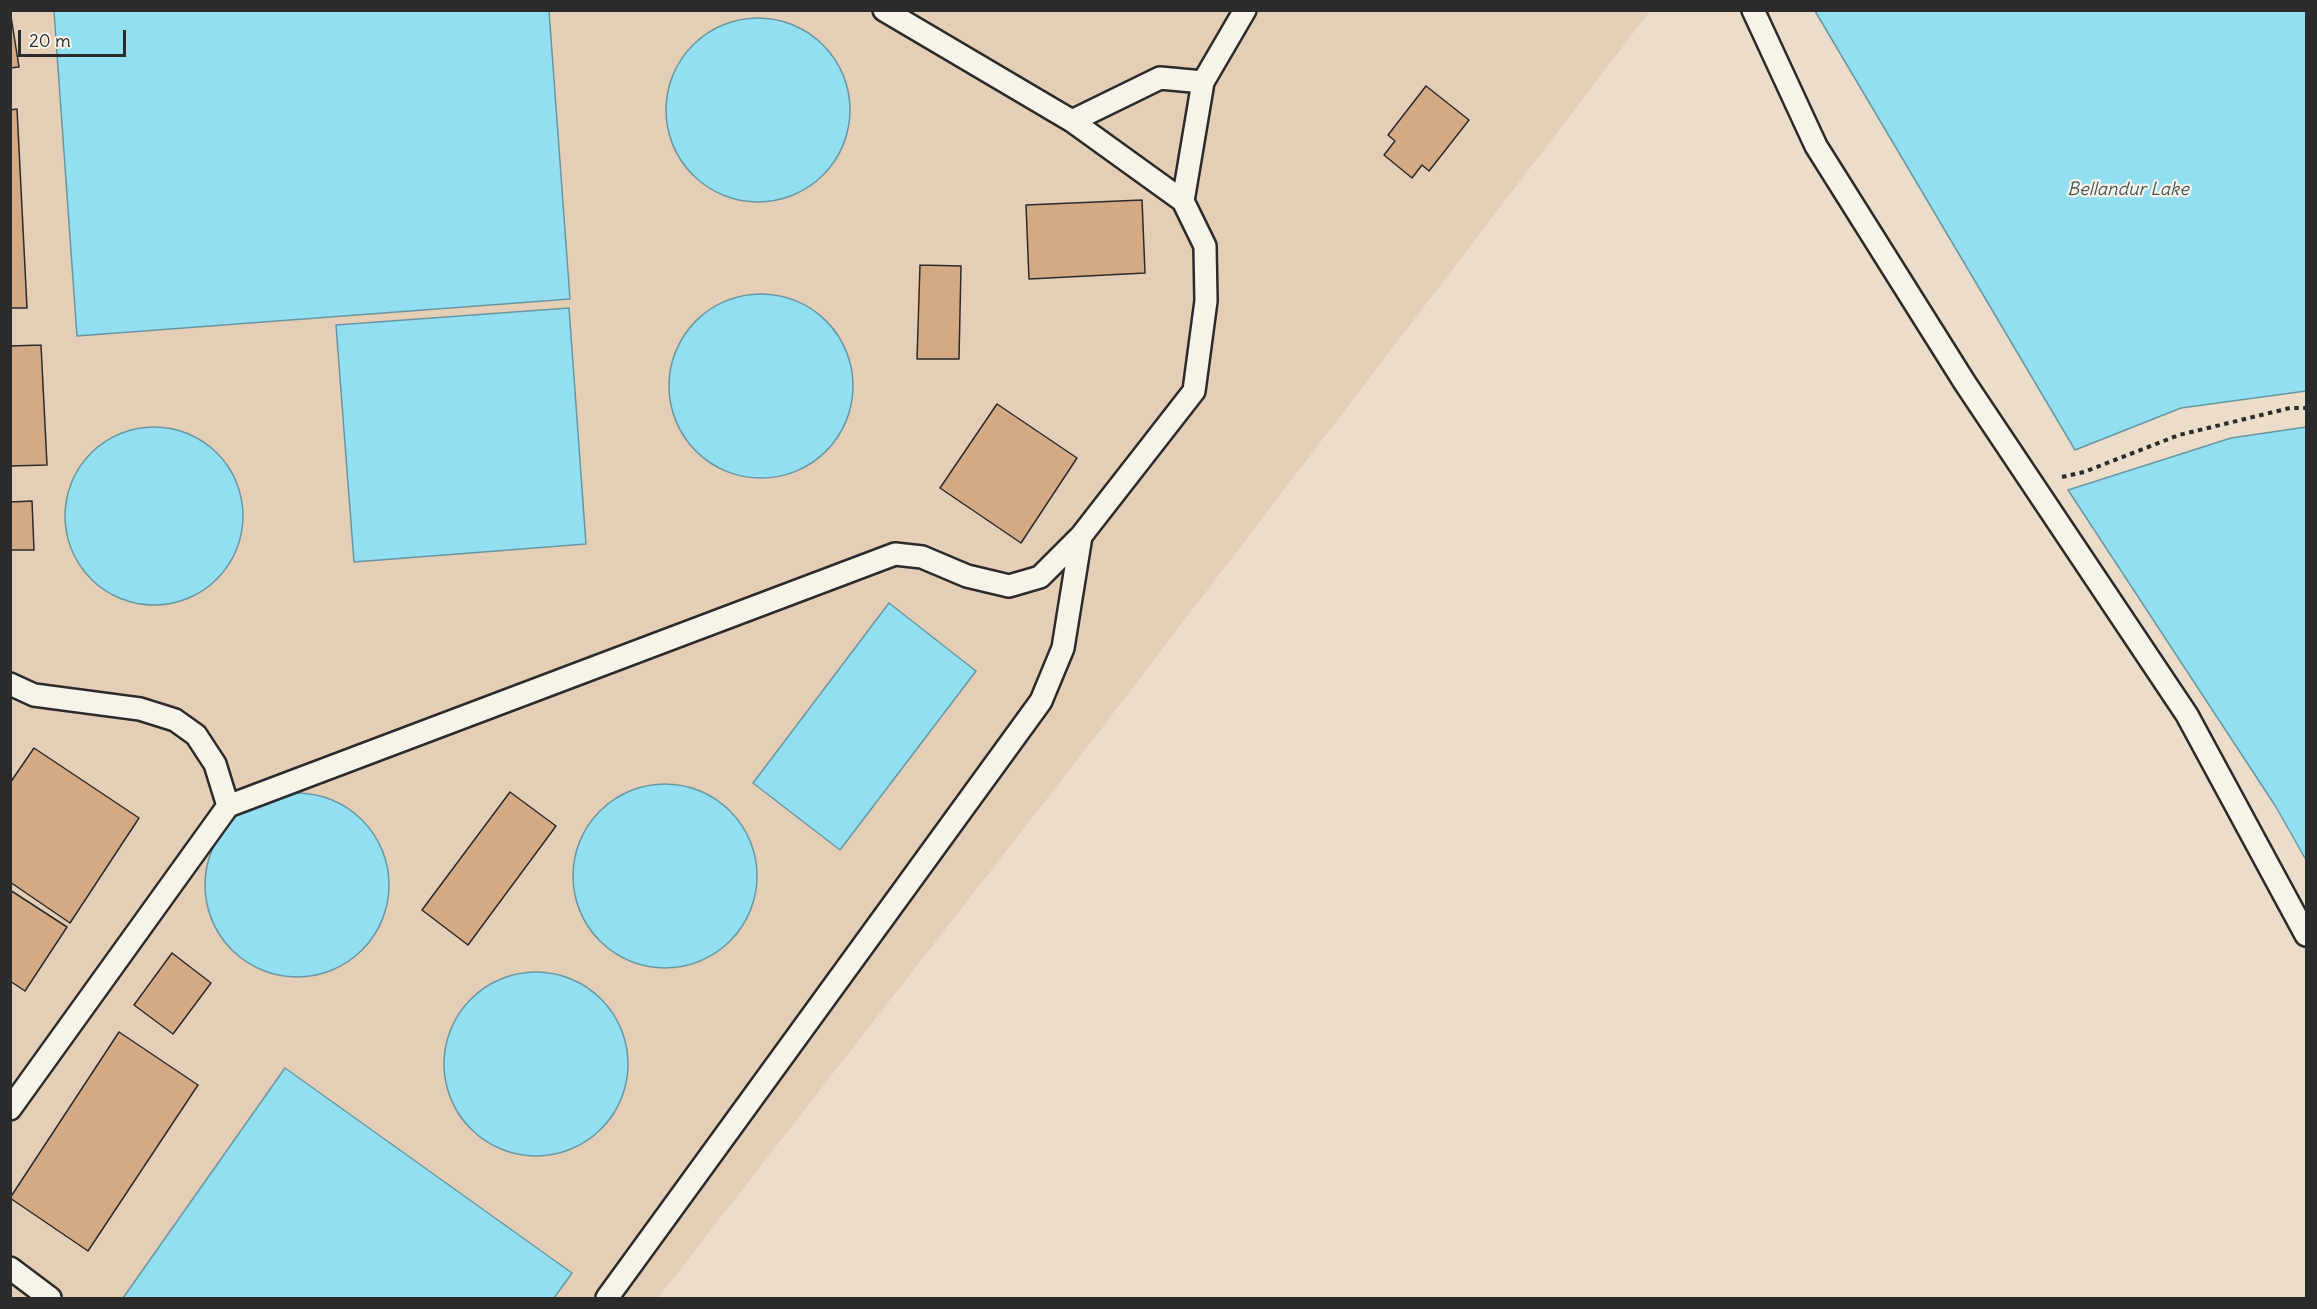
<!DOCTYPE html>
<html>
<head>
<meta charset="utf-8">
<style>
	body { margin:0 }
	#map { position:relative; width:2317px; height:1309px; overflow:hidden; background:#ecddca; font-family:Delius,sans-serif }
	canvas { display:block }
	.frame { position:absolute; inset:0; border:12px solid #2b2b2b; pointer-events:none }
	.scale { position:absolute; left:18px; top:30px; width:108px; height:27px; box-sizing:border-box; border:3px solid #2b2b2b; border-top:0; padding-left:8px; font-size:18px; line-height:21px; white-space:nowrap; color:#2b2b2b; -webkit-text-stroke:4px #f7f3e8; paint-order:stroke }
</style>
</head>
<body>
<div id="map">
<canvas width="2317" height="1309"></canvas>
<div class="frame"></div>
<div class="scale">20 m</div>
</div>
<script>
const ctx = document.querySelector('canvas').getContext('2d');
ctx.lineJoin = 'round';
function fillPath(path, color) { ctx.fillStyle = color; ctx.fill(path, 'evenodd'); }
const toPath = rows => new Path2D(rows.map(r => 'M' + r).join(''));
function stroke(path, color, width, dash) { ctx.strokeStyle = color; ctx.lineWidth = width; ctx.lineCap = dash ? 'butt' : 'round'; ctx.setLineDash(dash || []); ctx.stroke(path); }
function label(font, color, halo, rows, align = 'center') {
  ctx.font = font + ' Delius,sans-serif'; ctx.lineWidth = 4.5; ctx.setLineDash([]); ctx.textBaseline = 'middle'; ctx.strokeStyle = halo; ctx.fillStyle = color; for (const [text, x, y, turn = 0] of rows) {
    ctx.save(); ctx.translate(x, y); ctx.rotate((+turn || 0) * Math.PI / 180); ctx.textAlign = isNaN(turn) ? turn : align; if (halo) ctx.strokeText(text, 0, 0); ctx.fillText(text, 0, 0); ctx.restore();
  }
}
const built = toPath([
	[10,11,1650,11,1095,737,658,1298,11,1298]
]);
const water = toPath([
	[54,11,549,11,570,299,77,336,54,11],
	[1815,11,2306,11,2306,391,2181,408,2075,450,1815,11],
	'666 110a92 92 0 1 1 184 0a92 92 0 1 1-184 0Z',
	'669 386a92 92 0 1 1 184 0a92 92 0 1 1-184 0Z',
	[569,308,586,544,354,562,336,325,569,308],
	[2306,427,2306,860,2276,807,2068,490,2231,438,2306,427],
	'65 516a89 89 0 1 1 178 0a89 89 0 1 1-178 0Z',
	[889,603,976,671,840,850,753,783,889,603],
	'573 876a92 92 0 1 1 184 0a92 92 0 1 1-184 0Z',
	'205 885a92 92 0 1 1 184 0a92 92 0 1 1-184 0Z',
	'444 1064a92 92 0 1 1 184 0a92 92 0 1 1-184 0Z',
	[285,1068,572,1273,554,1298,123,1298,285,1068]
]);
const building = toPath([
	[10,10,19,67,10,68,10,10],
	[1426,86,1469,120,1429,171,1422,165,1412,178,1384,155,1395,141,1388,135,1426,86],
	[17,109,27,308,10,308,10,110,17,109],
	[1142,200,1145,273,1029,279,1026,205,1142,200],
	[920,265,961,266,959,359,917,359,920,265],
	[41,345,47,465,10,466,10,346,41,345],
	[997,404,1077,458,1021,543,940,488,997,404],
	[32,501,34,550,10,550,10,502,32,501],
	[34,748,139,818,70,923,10,882,10,783,34,748],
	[510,792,556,826,468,945,422,910,510,792],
	[10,890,67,927,25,991,10,981,10,890],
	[172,953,211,983,173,1034,134,1005,172,953],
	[119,1032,198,1085,88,1251,10,1198,119,1032]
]);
const path = toPath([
	[2062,477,2084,472,2179,435,2290,408,2306,408]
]);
const service = toPath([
	[1753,10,1816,146,1965,383,2187,715,2306,935],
	[1072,121,1160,78,1203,82,1245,10],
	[1183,201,1203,82],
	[10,684,34,695,140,709,175,720,196,735,215,764,228,806],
	[10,1109,228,806,895,554,922,557,967,576,1009,586,1040,577,1081,536,1194,391,1206,301,1205,246,1183,201,1072,121,884,10],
	[10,1268,50,1298],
	[607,1298,1041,701,1063,648,1081,536]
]);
const waterNames = [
	["Bellandur Lake",2128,190]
];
fillPath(built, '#e4ceb5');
fillPath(water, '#91dff1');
stroke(water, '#6897a2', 1.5);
fillPath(building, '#d3aa84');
stroke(building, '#2b2b2b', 1.5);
stroke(service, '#2b2b2b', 26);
stroke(path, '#2b2b2b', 4, [4.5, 4.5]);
stroke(service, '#f7f3e8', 21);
label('italic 18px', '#44585c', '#f7f3e8', waterNames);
</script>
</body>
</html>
